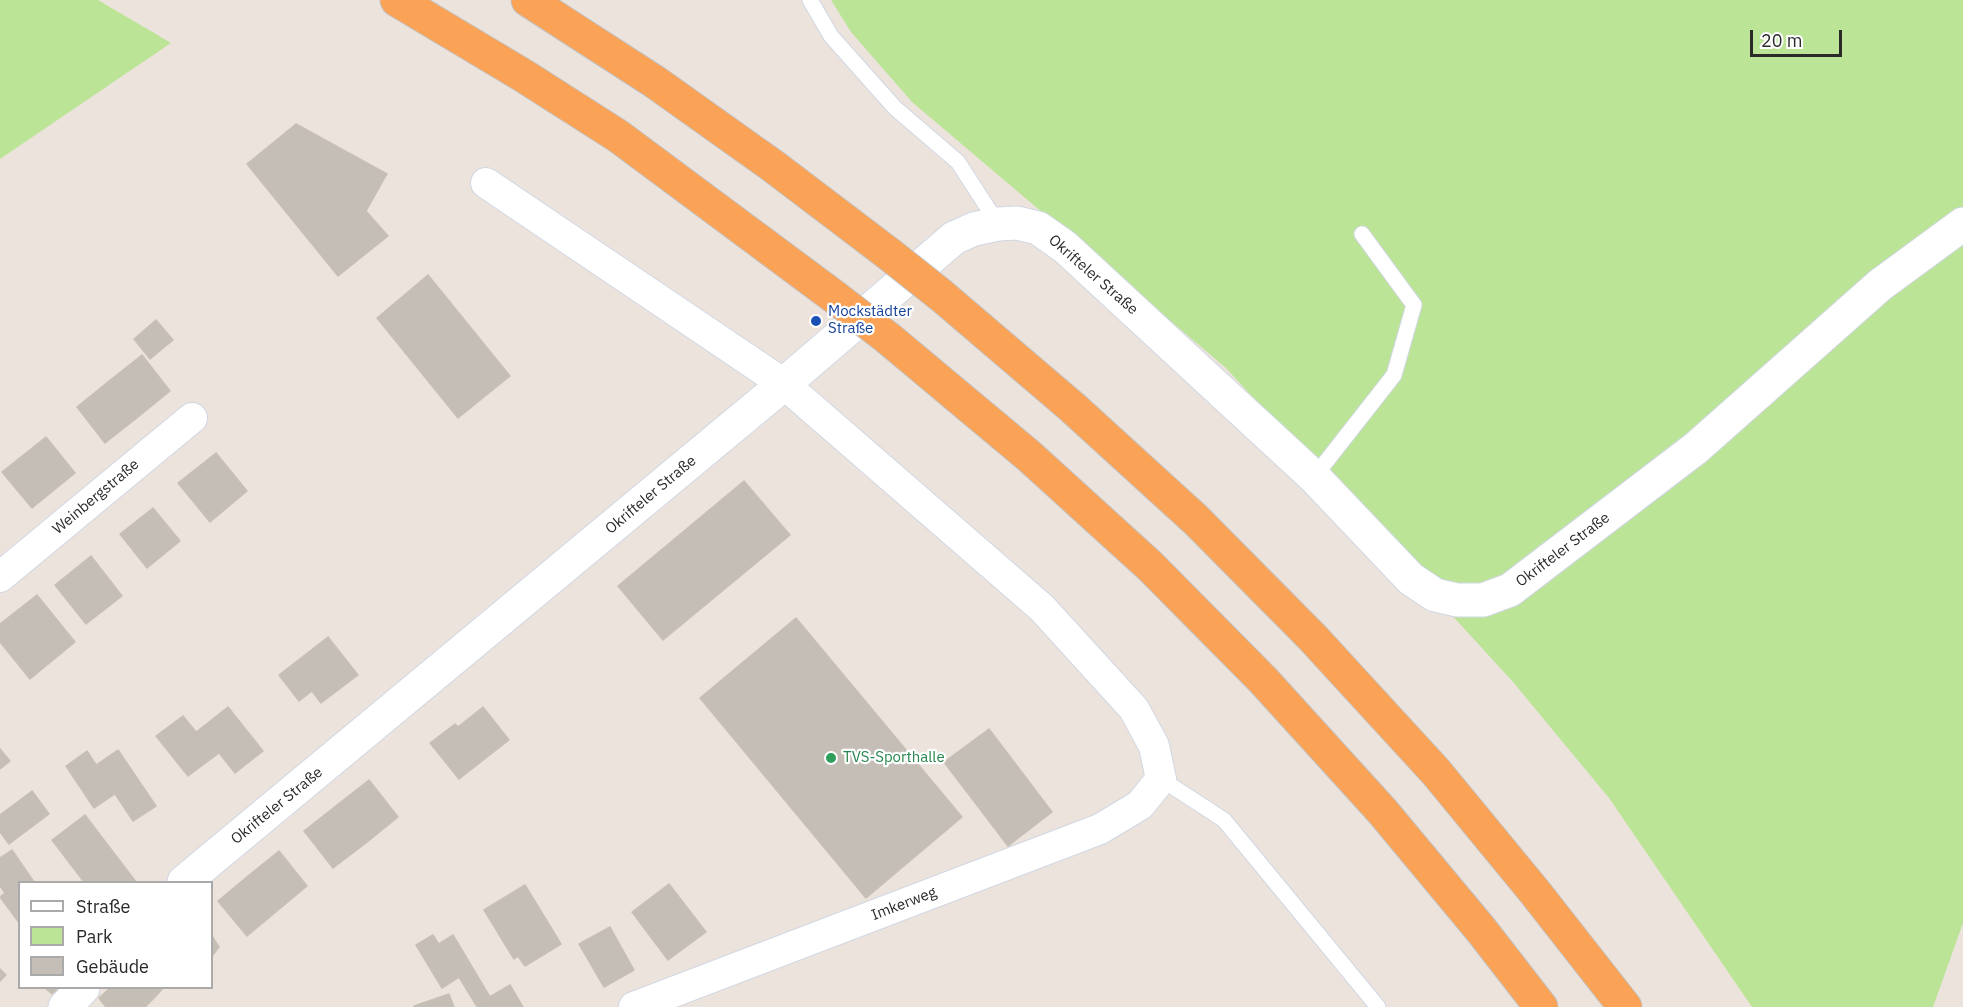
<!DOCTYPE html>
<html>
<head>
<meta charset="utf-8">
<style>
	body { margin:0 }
	#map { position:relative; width:1963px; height:1007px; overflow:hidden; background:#ece3dc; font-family:"IBM Plex Sans",sans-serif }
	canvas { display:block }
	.legend { position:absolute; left:18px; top:881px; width:195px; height:108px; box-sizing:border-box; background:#fff; border:2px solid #aaa; margin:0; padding:8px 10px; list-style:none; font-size:18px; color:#2a2a2a }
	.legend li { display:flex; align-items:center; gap:12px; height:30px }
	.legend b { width:30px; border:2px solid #aaa }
	.scale { position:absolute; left:1750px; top:30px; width:92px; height:27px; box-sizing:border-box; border:3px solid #2a2a2a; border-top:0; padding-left:8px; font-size:18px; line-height:21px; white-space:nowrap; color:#2a2a2a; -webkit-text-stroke:4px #fff; paint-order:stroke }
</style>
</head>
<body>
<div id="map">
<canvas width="1963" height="1007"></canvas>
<ul class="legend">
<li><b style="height:8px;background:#fff"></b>Straße</li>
<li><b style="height:16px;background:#bbe497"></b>Park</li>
<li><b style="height:16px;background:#c4beb7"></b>Gebäude</li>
</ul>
<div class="scale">20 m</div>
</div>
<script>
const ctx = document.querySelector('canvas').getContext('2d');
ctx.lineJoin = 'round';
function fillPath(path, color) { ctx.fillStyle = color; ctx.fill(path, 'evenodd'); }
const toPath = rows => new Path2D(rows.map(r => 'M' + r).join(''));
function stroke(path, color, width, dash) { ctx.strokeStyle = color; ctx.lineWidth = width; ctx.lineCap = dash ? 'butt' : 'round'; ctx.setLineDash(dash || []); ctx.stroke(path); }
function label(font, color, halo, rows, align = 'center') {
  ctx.font = font + ' "IBM Plex Sans",sans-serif'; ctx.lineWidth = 4.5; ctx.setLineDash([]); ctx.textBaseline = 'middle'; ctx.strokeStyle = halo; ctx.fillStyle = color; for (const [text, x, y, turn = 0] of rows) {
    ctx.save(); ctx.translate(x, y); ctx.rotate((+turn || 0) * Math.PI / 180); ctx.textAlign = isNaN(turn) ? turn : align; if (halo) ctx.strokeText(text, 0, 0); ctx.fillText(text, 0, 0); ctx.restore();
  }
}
const green = toPath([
	[0,0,98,0,171,43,0,159],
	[831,0,1963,0,1963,923,1933,1007,1752,1007,1609,798,1513,682,1226,368,912,102,851,32]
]);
const building = toPath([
	[296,124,387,174,366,211,388,236,338,276,247,164,296,124],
	[428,275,510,376,458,418,377,318,428,275],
	[156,320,173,340,150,359,134,339,156,320],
	[142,355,170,391,138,417,109,381,142,355],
	[109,381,138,417,105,443,77,407,109,381],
	[46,437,75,473,32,508,2,472,46,437],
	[216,453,247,491,210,522,178,483,216,453],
	[744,481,790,535,663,640,618,586,744,481],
	[153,508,180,541,147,568,120,534,153,508],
	[91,556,122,596,86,624,55,585,91,556],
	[37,595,75,642,30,679,0,642,0,624,37,595],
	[796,618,962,817,866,898,700,698,796,618],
	[328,637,358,675,321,703,312,691,299,701,279,675,328,637],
	[228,707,263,751,235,773,200,729,228,707],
	[483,707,509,740,459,779,430,743,455,724,458,727,483,707],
	[183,716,196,732,200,729,219,753,188,776,156,736,183,716],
	[989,729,1052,812,1008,846,944,762,989,729],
	[0,749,10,761,0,769,0,749],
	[118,750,156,806,133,821,96,765,118,750],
	[87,751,115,794,94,808,66,766,87,751],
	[369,780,398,817,366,843,337,805,369,780],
	[32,791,49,814,29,829,12,806,32,791],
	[337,805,366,843,333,868,304,831,337,805],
	[12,806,29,829,9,844,0,832,0,815,12,806],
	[85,815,136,882,84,882,52,840,85,815],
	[12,850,34,882,20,882,20,897,0,869,0,858,12,850],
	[279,851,307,886,277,911,248,876,279,851],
	[0,869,20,897,20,924,0,897,5,893,0,886,0,869],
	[248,876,277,911,247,936,218,901,248,876],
	[669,884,706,932,668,960,632,912,669,884],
	[525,885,561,944,525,966,518,956,514,959,484,910,525,885],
	[610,927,634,970,604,987,579,944,610,927],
	[433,935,459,977,442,988,416,945,433,935],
	[453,935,490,997,476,1005,439,944,453,935],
	[212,936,219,947,212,956,212,936],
	[0,969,6,975,0,981,0,969],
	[510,985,523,1007,478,1007,476,1005,510,985],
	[45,988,58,988,52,994,45,988],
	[110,988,147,988,156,996,145,1007,106,1007,99,998,110,988],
	[147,988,163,988,156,996,147,988],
	[449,994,454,1007,414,1007,414,1006,449,994]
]);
const service = toPath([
	[810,0,831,36,895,108,958,162,998,224],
	[1314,477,1394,375,1414,305,1362,234],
	[1161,779,1224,820,1378,1007]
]);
const minor = toPath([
	[486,183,784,384,1042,608,1134,709,1154,746,1161,779,1140,805,1100,829,634,1007],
	[0,577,192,418]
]);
const tertiary = toPath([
	[184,882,784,384,954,238,974,229,998,224,1017,223,1038,228,1065,247,1314,477,1411,579,1435,595,1457,600,1483,600,1510,590,1696,448,1880,285,1963,224],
	[65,1007,83,988]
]);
const trunk = toPath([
	[397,0,524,76,618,136,836,298],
	[528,0,655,82,773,166,889,254],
	[942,296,1072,407,1196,520,1313,638,1436,772,1534,891,1625,1007],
	[889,339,1029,456,1150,566,1263,680,1383,812,1482,931,1541,1007]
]);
const trunkBridge = toPath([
	[889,254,942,296],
	[836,298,889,339]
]);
const markers = [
	[816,321,6,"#1a4fb4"],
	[831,758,6,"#2e9e5b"]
];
const streetNames = [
	["Okrifteler Straße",1093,275,41],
	["Okrifteler Straße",651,495,-40],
	["Weinbergstraße",96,497,-40],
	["Okrifteler Straße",1563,550,-37],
	["Okrifteler Straße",277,806,-39],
	["Imkerweg",904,904,-21]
];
const transitNames = [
	["Mockstädter",828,312],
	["Straße",828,329]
];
const leisureNames = [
	["TVS-Sporthalle",843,758]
];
fillPath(green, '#bbe497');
fillPath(building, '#c4beb7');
stroke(building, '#c8bfb5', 1.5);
stroke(service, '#d1d7e3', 17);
stroke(minor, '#d1d7e3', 32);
stroke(tertiary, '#d1d7e3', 35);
stroke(trunk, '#c3c3c3', 35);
stroke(service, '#fff', 15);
stroke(minor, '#fff', 30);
stroke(tertiary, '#fff', 33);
stroke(trunk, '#faa256', 33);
stroke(trunkBridge, '#c3c3c3', 35, []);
stroke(trunkBridge, '#faa256', 33);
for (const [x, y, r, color] of markers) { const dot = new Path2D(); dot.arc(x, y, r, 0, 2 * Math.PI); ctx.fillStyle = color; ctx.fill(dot); stroke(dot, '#fff', 2); }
label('15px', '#2a2a2a', '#fff', streetNames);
label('15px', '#164399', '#fff', transitNames, 'left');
label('15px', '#27864d', '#fff', leisureNames, 'left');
</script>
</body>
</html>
